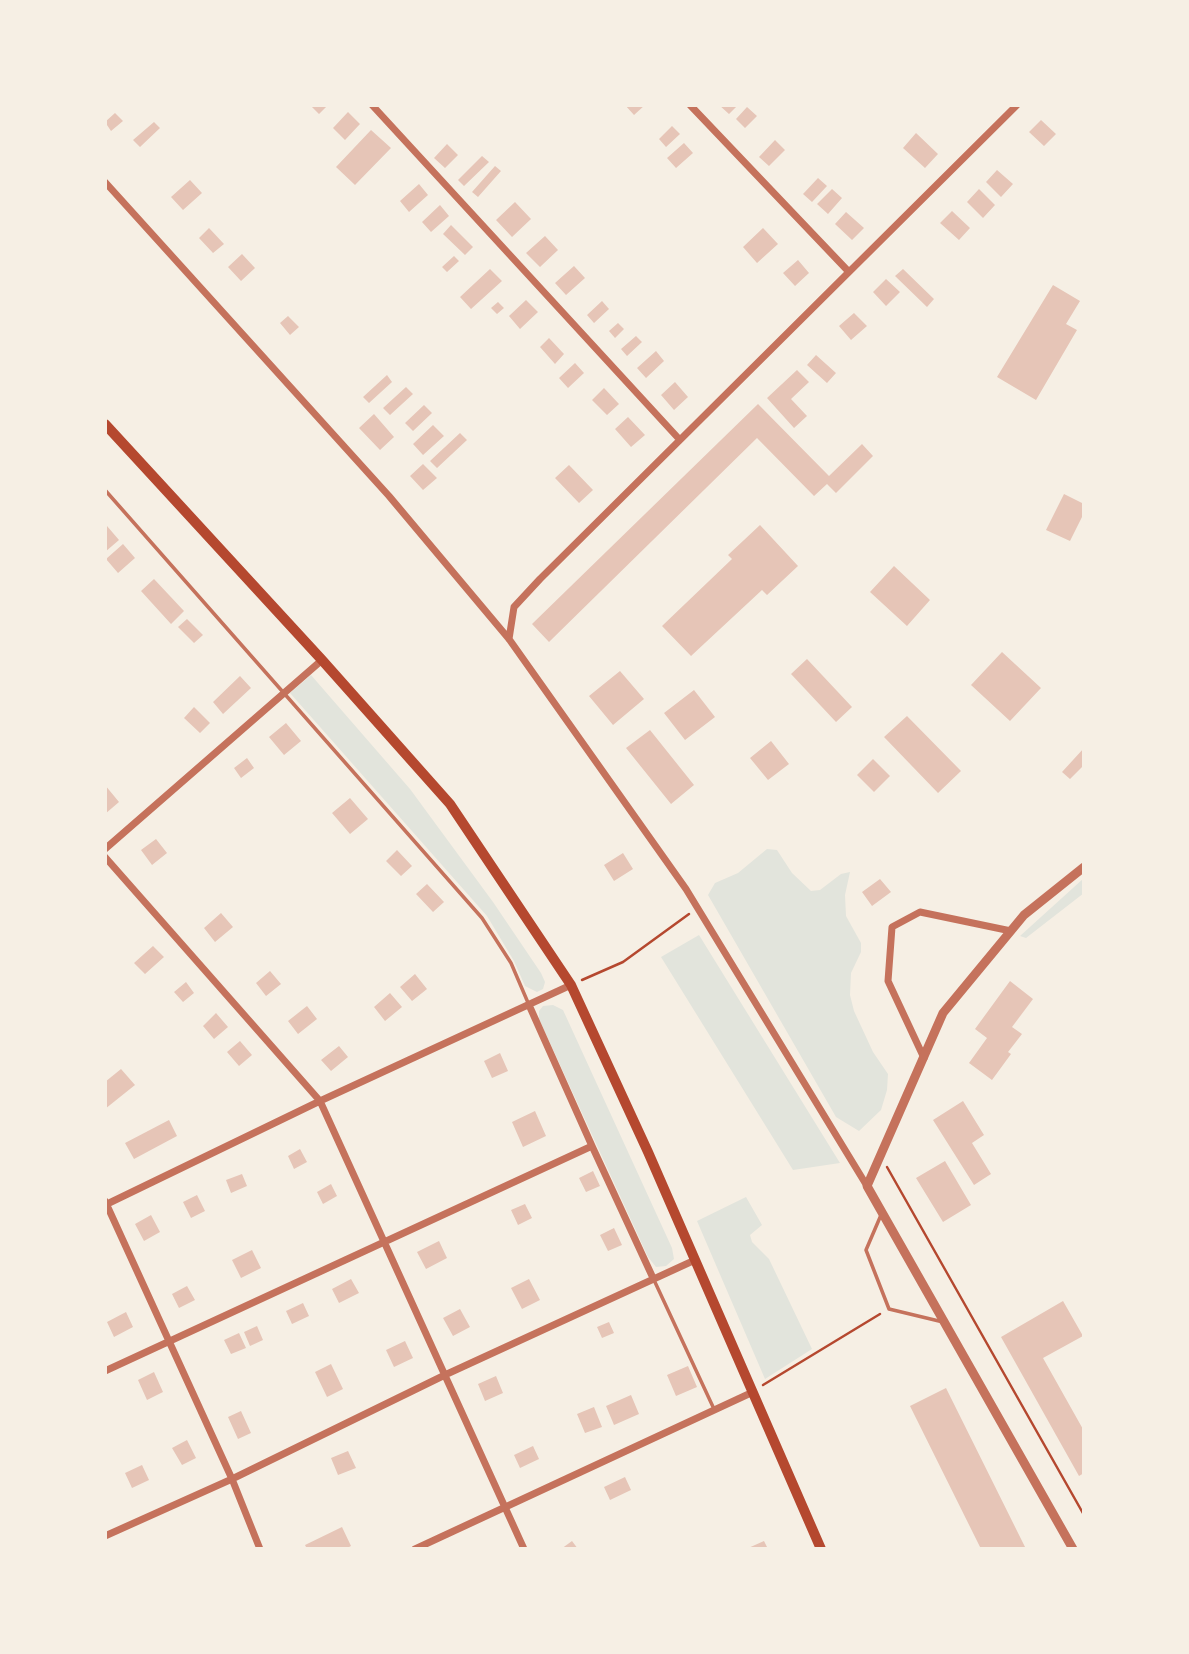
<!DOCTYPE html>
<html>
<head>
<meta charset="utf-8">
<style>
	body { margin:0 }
	#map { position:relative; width:1189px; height:1654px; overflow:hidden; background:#f6efe4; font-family:"PT Sans Narrow",sans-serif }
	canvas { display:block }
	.frame { position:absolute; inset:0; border:107px solid #f6efe4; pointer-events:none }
</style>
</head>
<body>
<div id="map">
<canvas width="1189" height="1654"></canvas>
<div class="frame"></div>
</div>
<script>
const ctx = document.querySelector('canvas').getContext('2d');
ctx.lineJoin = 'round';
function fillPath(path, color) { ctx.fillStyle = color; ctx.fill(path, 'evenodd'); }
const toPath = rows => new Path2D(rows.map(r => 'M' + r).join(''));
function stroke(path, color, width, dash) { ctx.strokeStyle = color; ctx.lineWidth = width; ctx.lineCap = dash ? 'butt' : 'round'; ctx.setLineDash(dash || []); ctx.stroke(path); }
const green = toPath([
	[311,675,410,789,493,902,541,973,545,982,543,989,537,992,525,986,514,961,487,916,290,693],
	[767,849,777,850,792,873,811,891,820,890,841,874,850,872,845,895,846,916,861,943,861,952,851,973,850,995,854,1011,873,1052,888,1074,887,1090,881,1110,859,1131,836,1117,708,895,715,883,738,873],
	[1084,878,1084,893,1026,938,1020,936],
	[699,935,840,1163,793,1170,661,957],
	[553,1005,563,1010,672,1248,674,1259,666,1266,656,1267,648,1257,539,1019,539,1011,543,1006],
	[746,1197,762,1225,750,1235,752,1242,769,1259,812,1349,765,1379,697,1221]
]);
const building = toPath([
	[310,105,328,105,319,114],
	[625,105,645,105,634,115],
	[719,105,738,105,729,114],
	[747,107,757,116,745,128,736,119],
	[348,112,360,124,345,140,333,128],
	[115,113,123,121,111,131,105,122],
	[1041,120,1056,134,1044,146,1029,132],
	[154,122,160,128,140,147,133,140],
	[672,126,680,134,666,147,659,139],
	[371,130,391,148,355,185,336,167],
	[916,133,938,154,925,168,903,148],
	[775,140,785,150,769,166,759,157],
	[684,143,693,153,676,168,667,158],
	[447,144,458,155,445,168,434,158],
	[482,156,489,162,464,186,458,180],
	[495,166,501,171,478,197,472,192],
	[997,170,1013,184,1001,197,986,182],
	[818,178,827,186,812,202,803,194],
	[190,180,202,193,183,210,171,197],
	[419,184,428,195,409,212,400,201],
	[832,189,842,198,828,214,817,204],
	[979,189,995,205,983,218,967,202],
	[515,202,531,219,512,237,496,220],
	[440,205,449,216,431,232,422,222],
	[952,211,970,228,959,240,940,223],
	[846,212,864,228,852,240,835,224],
	[451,225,473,247,465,255,443,234],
	[209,228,224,244,213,253,199,238],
	[763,228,778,244,757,263,743,247],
	[545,236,558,250,540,267,526,253],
	[242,254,255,268,241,281,228,267],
	[454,256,459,261,447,272,442,267],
	[798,260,809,273,795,286,783,273],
	[574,266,585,278,566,295,555,283],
	[490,269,502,281,471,309,460,297],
	[903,269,934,299,927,307,895,276],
	[886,279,900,292,886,306,873,292],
	[1053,285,1080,301,1066,324,1077,330,1036,400,997,377],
	[526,300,538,312,520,329,509,316],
	[602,301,609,309,594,323,587,315],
	[498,302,504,308,497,314,491,308],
	[854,313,867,326,851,340,839,326],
	[288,316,299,327,290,335,280,323],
	[618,323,624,329,615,338,609,331],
	[636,336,642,342,627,356,621,349],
	[549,338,564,354,555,364,540,347],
	[656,351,664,361,646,378,637,368],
	[816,355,836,373,827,383,807,365],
	[575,363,584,373,568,388,559,378],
	[797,370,809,382,791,399,807,416,794,428,767,398],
	[387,375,392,382,369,403,363,397],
	[675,382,688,397,674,410,661,395],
	[406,387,413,394,390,415,383,408],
	[604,388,619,404,607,415,592,400],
	[758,404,829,476,862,444,873,456,836,493,827,484,814,496,757,438,549,642,532,624],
	[424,405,432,413,413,431,405,423],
	[374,414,394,437,380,450,359,428],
	[628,417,645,435,631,447,615,429],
	[433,425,444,436,423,455,413,444],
	[460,433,467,440,437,468,430,461],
	[423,464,437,478,423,490,410,476],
	[569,465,593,490,579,503,555,478],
	[1064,494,1084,504,1084,513,1070,541,1046,530],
	[760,525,798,566,767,595,762,590,691,656,662,626,732,559,728,555],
	[107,526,119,540,105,552,105,528],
	[123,544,135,558,118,573,106,559],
	[894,566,930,600,907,626,870,592],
	[154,579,184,611,171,624,141,591],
	[187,619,203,635,194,643,178,627],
	[1002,652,1041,688,1010,721,971,685],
	[807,659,852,707,836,722,791,674],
	[620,671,644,699,613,725,589,696],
	[240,676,251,688,223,714,213,702],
	[694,690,715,717,685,740,664,713],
	[194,707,210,723,200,733,184,718],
	[907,716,961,771,938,793,884,737],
	[286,723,301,741,284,755,269,737],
	[650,730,694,785,671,804,626,748],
	[771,741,789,764,768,780,750,758],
	[1084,748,1084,765,1070,779,1062,772],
	[247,758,254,768,241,778,234,768],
	[873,759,890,776,874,792,857,775],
	[105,785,119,802,105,814],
	[350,798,368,819,350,834,332,813],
	[156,839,167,853,152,865,141,850],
	[397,850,412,866,401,876,386,861],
	[623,853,633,869,614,881,604,865],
	[880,879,891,892,872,906,862,892],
	[427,884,444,902,433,912,416,894],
	[221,913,233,927,215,942,204,928],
	[153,946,164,957,145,974,134,963],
	[270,971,281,984,266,996,256,983],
	[415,974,427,989,412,1001,400,987],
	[1010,981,1033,999,1012,1027,1022,1034,1008,1052,1011,1054,992,1080,969,1063,987,1038,975,1029],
	[186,982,194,993,183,1002,174,992],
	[390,993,402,1007,385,1021,374,1007],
	[307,1006,317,1019,298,1034,288,1021],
	[216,1013,228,1027,214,1039,203,1026],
	[240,1041,252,1055,239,1066,227,1052],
	[339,1046,348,1057,331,1071,321,1060],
	[500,1053,508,1071,492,1078,484,1061],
	[121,1069,135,1085,105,1109,105,1082],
	[963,1101,984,1135,972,1143,991,1174,974,1185,933,1120],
	[535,1111,546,1136,523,1147,512,1122],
	[169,1120,177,1136,134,1159,125,1143],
	[300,1149,307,1162,294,1169,288,1156],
	[945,1161,971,1205,943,1222,916,1178],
	[593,1171,600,1186,586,1192,579,1178],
	[242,1174,247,1186,231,1193,226,1180],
	[331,1184,337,1196,323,1204,317,1192],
	[197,1195,205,1211,191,1218,183,1202],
	[525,1204,532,1218,518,1225,511,1210],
	[151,1215,160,1232,144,1241,135,1224],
	[614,1228,622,1245,608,1251,600,1235],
	[439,1241,447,1258,426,1269,417,1252],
	[252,1250,261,1268,241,1278,232,1260],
	[351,1279,359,1293,339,1303,332,1289],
	[529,1279,540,1300,522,1309,511,1288],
	[187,1286,195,1300,179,1308,172,1294],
	[1063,1301,1083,1336,1043,1358,1084,1431,1084,1473,1079,1476,1001,1337],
	[303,1303,309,1316,292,1324,286,1311],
	[460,1309,470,1327,453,1336,443,1318],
	[126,1312,133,1327,114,1337,107,1322],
	[609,1322,614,1333,602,1338,597,1327],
	[257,1326,263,1340,250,1346,244,1332],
	[239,1333,246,1348,231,1354,224,1340],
	[405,1341,413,1358,394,1367,386,1350],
	[331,1364,343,1389,327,1397,315,1372],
	[688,1366,697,1387,676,1396,667,1375],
	[154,1372,163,1392,147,1400,138,1380],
	[496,1376,503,1393,485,1401,478,1384],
	[946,1388,1026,1549,981,1549,910,1406],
	[631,1395,639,1414,614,1425,606,1406],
	[594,1407,602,1427,585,1433,577,1414],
	[241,1411,251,1433,238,1439,228,1417],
	[187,1440,196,1458,182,1465,172,1448],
	[533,1446,539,1459,520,1468,514,1455],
	[348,1451,356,1468,338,1475,331,1458],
	[142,1465,149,1480,132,1488,125,1473],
	[625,1477,631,1490,610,1500,604,1487],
	[342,1527,351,1546,345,1549,307,1549,305,1545],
	[572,1541,578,1549,561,1549],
	[764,1541,768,1549,746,1549]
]);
const path = toPath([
	[582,980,623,962,689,914],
	[887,1167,1084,1515],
	[763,1385,880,1314]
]);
const service = toPath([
	[105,490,482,918,511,963,529,1005],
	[881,1215,866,1250,889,1309,943,1322],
	[654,1280,714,1409]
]);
const minor = toPath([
	[372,105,680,440],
	[690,105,849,272],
	[105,182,389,496,509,639,686,889,867,1186],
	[509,639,514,607,540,579,1017,105],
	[105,849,322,660],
	[105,857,320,1101,524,1549],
	[529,1005,592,1146],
	[924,1058,888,981,892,927,920,912,1011,931],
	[105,1201,232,1479,260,1549],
	[105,1205,320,1101,571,985],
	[105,1371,592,1146,653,1278],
	[105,1536,232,1479,447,1374,695,1260],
	[415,1549,753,1392]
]);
const tertiary = toPath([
	[1073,1549,867,1186,943,1013,1024,915,1084,867]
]);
const primary = toPath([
	[105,424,322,660,450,804,571,985,648,1152,821,1549]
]);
fillPath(green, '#e2e4dc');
fillPath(building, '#e6c5b7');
stroke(path, '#b5482f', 2.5);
stroke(service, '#c5725c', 3.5);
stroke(minor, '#c5725c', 7);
stroke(tertiary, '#c5725c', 9);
stroke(primary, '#b5482f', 10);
</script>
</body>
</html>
